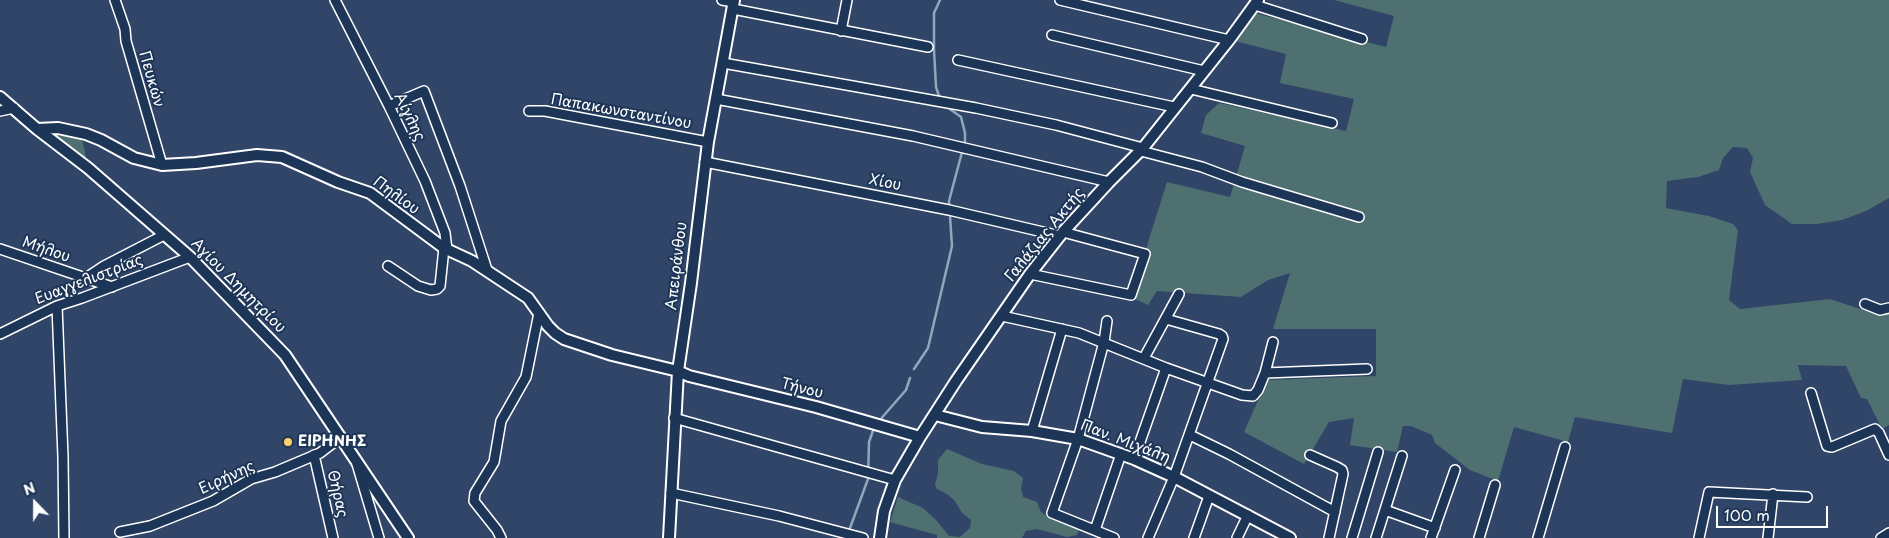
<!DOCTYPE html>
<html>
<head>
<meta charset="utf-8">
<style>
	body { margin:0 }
	#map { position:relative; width:1889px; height:538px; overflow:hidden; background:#304568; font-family:"Playpen Sans",sans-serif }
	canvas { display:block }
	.north { position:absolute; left:10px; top:478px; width:50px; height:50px; -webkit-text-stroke:4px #1d3557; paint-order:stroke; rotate:338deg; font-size:14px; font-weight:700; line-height:20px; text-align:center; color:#fff }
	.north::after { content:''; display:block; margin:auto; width:18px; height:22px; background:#fff; clip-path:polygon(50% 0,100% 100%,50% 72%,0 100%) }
	.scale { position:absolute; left:1716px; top:506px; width:112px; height:22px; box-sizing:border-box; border:2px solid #fff; border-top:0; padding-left:6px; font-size:15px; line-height:18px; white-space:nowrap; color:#fff; -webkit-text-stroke:4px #1d3557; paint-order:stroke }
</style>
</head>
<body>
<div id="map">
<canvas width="1889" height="538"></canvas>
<div class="north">N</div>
<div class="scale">100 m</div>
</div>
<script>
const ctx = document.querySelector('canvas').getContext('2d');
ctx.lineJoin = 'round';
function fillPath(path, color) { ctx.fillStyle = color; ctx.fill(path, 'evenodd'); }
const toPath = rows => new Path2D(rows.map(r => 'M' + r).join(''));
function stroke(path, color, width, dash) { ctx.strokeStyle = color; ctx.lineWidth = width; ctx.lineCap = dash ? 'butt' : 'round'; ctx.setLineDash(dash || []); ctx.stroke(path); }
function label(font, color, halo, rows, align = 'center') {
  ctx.font = font + ' "Playpen Sans",sans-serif'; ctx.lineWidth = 4; ctx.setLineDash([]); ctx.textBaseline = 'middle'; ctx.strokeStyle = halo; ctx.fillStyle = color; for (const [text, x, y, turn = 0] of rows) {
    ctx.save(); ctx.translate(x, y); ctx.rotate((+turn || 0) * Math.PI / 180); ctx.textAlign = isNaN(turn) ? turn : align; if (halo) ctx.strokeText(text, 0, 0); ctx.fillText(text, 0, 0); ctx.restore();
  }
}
const green = toPath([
	[1334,0,1889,0,1889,198,1866,211,1842,220,1817,224,1792,224,1765,205,1750,172,1753,158,1747,148,1733,147,1723,158,1719,170,1698,177,1667,181,1666,208,1709,216,1733,224,1738,230,1729,300,1740,309,1830,299,1878,315,1889,312,1889,425,1882,429,1867,399,1861,398,1846,366,1798,365,1802,380,1729,385,1683,379,1672,433,1575,417,1568,442,1514,427,1498,481,1470,470,1435,443,1432,435,1411,426,1403,426,1397,452,1350,445,1354,418,1329,422,1304,464,1244,432,1267,380,1376,376,1376,329,1273,329,1290,273,1268,280,1241,297,1157,291,1148,305,1133,298,1149,239,1167,182,1230,197,1245,146,1201,133,1206,115,1219,103,1346,131,1354,99,1280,83,1286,54,1235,41,1255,13,1386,47,1394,16],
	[50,134,82,139,87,162],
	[947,449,982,464,1014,471,1023,478,1021,489,1023,497,1037,502,1041,512,1051,519,1079,529,1077,535,1067,537,1037,529,1026,531,1022,538,937,538,937,535,890,522,898,497,923,508,937,521,949,536,960,537,970,528,971,520,962,513,955,501,947,494,937,489,935,484,938,474,938,460]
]);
const stream = toPath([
	[940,0,934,13,934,50,936,87,940,99],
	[914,369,928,348,952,246,949,201,965,141,965,133,961,117,947,107],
	[879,421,906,390,910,378],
	[850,528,868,479,869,442,874,428]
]);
const minor = toPath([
	[115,0,125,29,126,41,162,165],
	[335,0,389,106,425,181,445,233,447,250],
	[722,0,734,2],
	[1060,0,1229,40],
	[1255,5,1362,39],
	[733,9,928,47],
	[841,31,847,0],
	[1052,35,1204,71],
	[958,60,1174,107],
	[723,63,976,108,1056,125,1143,148],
	[1191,89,1332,123],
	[716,99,913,136,1109,182],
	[389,106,424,91,460,186,487,270],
	[0,111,14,108],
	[529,111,545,111,708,142],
	[1141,151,1202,167,1242,182,1359,217],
	[705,162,949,210,1060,236],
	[0,249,112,287],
	[388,266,418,286,431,290,437,289,440,286,444,248],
	[1030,274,1131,295,1145,254,1063,232],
	[86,278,104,266,164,235],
	[1865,304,1880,310,1889,308],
	[57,306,63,457,64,538],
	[1002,316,1079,333,1166,368,1242,395,1253,396,1258,390,1265,373,1367,369],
	[1107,321,1104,342,1078,439,1052,513,1114,538],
	[0,334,57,306,82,298,190,257],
	[1144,358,1179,294],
	[1265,373,1273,342],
	[1811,393,1827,446,1832,447,1875,429,1879,433,1889,455],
	[674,418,895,480],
	[1032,431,1062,329],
	[1190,435,1229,454,1335,512],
	[314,455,333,538],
	[1310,455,1337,467,1342,470,1343,474,1329,538],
	[1134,459,1166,368],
	[357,464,379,538],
	[671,493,779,516,863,538],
	[1385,510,1435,528],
	[1095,530,1121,454],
	[120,532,150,526,213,501,251,479,275,472,320,453,341,437],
	[501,538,497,530,474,501,475,493,494,462,501,421,526,377,539,313],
	[1148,538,1174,477,1223,339,1222,336,1219,334,1166,319],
	[1194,538,1209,496],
	[1237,538,1248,515],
	[1352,538,1378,452],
	[1376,538,1402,456],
	[1431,538,1455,470],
	[1479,538,1495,485],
	[1538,538,1565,447],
	[1699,538,1709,492,1807,497],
	[1768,538,1773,494],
	[1881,538,1889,533]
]);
const tertiary = toPath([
	[0,97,37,129,88,168,190,257,285,355,408,538],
	[37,129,58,128,86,134,101,140,134,158,162,165,196,163,257,155,282,157,338,182,370,193,444,248,472,261,528,298,548,326,555,333,564,339,612,355,678,371,689,376,816,407,920,437],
	[935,415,982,427,1032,431,1078,439,1134,459,1174,477,1290,538],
	[669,538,678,371,691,283,708,142,734,0],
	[880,538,884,511,895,480,920,437,956,381,1030,274,1063,232,1109,182,1143,148,1229,40,1258,0]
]);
const markers = [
	[288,442,5,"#ffd166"]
];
const streetNames = [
	["Πευκών",151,79,74],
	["Παπακωνσταντίνου",621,112,10],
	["Αίγλης",409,117,64],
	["Χίου",885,183,11],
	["Πηλίου",396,196,36],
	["Γαλάζιας Ακτής",1045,235,-51],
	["Μήλου",46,250,19],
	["Απειράνθου",677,266,-83],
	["Ευαγγελιστρίας",89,280,-21],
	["Αγίου Δημητρίου",238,286,45],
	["Τήνου",802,389,14],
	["Παν. Μιχάλη",1125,442,21],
	["Ειρήνης",227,478,-25],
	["Θήρας",337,494,77]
];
const poiNames = [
	["ΕΙΡΗΝΗΣ",298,442]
];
fillPath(green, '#4e7071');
stroke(stream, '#90a8bb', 2.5);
stroke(minor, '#fff', 12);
stroke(tertiary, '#fff', 14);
stroke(minor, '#1d3557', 9);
stroke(tertiary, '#1d3557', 10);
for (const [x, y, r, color] of markers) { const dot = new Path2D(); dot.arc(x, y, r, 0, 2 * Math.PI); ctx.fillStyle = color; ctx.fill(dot); stroke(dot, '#1d3557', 2); }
label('15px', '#fff', '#1d3557', streetNames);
label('bold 15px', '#fff', '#1d3557', poiNames, 'left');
</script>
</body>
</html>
